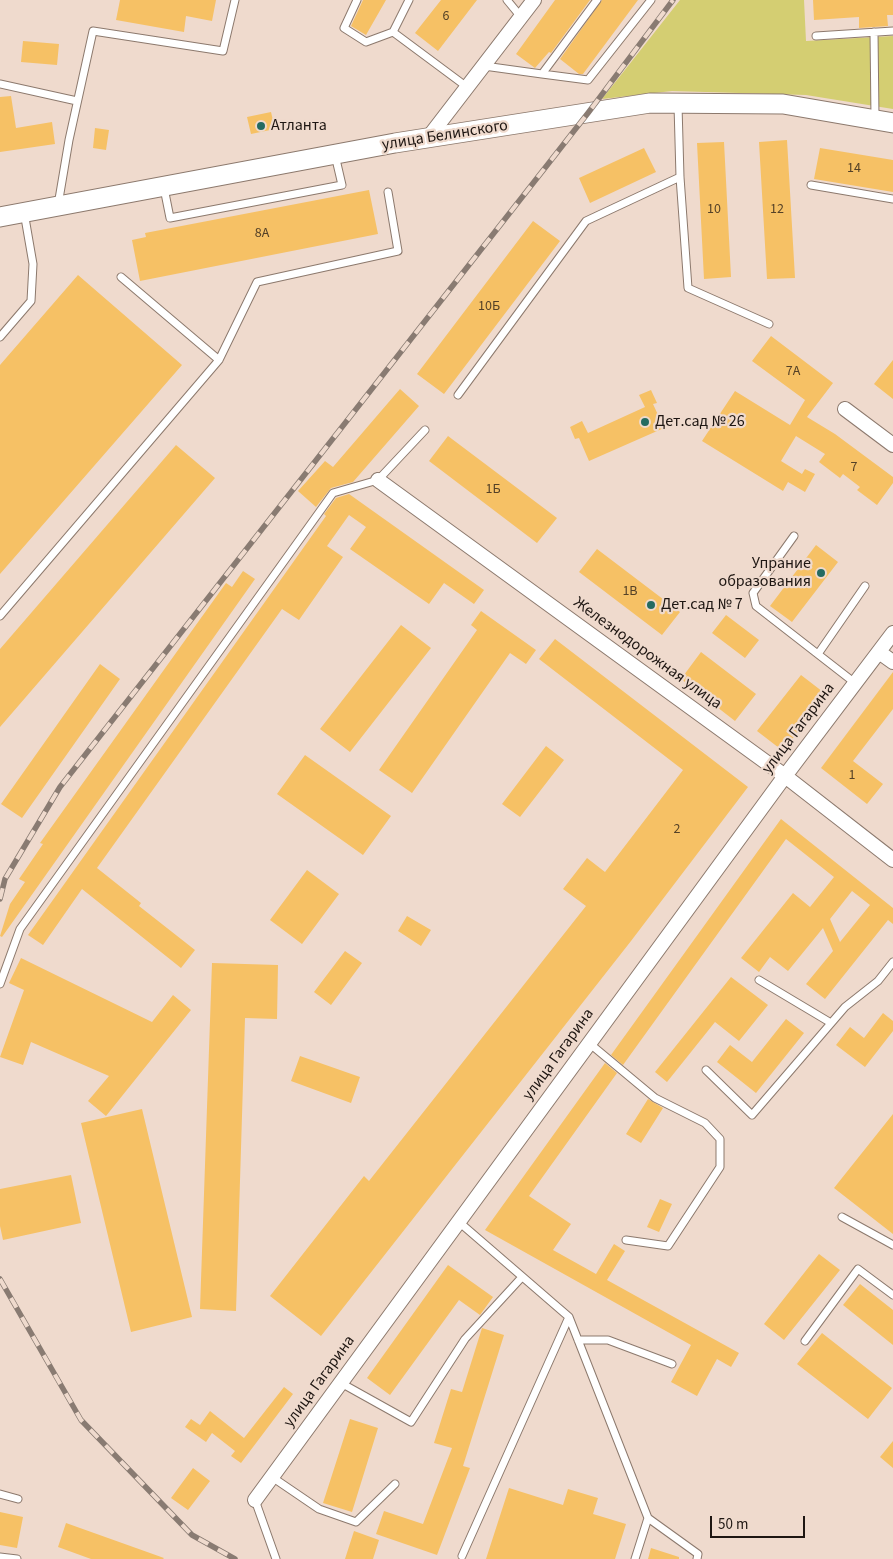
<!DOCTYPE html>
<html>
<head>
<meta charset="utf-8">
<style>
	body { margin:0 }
	#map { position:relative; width:893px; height:1559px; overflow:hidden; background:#efdacd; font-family:"Source Sans 3",sans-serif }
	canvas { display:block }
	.scale { position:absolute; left:710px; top:1516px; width:95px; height:22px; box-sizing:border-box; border:2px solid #1e1612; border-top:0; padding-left:6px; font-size:15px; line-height:18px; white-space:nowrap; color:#1e1612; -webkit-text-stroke:4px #efdacd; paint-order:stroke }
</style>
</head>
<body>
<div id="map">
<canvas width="893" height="1559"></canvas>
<div class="scale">50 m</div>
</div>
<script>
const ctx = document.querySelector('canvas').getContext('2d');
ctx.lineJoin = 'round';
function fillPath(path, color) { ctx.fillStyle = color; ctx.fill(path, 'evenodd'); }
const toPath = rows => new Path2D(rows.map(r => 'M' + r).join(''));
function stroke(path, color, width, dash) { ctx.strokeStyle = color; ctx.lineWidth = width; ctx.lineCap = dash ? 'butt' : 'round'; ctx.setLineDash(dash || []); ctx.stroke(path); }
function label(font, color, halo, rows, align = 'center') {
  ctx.font = font + ' "Source Sans 3",sans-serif'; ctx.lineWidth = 4.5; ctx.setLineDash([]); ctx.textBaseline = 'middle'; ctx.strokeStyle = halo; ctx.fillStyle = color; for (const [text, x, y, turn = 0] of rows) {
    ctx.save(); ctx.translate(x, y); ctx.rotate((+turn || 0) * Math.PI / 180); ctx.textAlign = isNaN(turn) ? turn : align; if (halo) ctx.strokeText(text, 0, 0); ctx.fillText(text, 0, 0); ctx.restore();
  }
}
const green = toPath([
	[680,0,804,0,806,41,893,36,893,109,806,95,672,91,602,99]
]);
const building = toPath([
	[120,0,216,0,212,21,186,16,184,32,116,20],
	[363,0,386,0,366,35,351,26],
	[441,0,477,0,438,51,415,33],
	[555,0,590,0,551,53,549,52,535,68,516,54],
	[602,0,638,0,583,74,579,74,560,59],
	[813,0,893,0,893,15,887,15,888,26,859,28,859,17,814,20],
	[23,41,59,44,57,65,21,62],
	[11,96,16,128,52,122,55,144,0,152,0,97],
	[271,112,275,129,251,134,247,117],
	[95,128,109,130,106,150,93,148],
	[787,140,795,278,767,279,759,142],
	[724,142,731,277,704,279,697,143],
	[644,148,656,172,590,203,579,178],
	[820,148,893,160,893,192,814,179],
	[369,190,378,234,140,281,132,240,146,237,145,233],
	[533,221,560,241,444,394,417,374],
	[78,275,182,365,0,574,0,365],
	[771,336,833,383,807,417,835,434,893,477,893,483,877,505,857,490,860,487,843,474,840,478,819,462,825,454,796,436,781,461,802,474,805,469,815,474,805,492,788,482,783,491,702,441,735,391,790,425,805,400,752,361],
	[893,360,893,399,874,384],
	[400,389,419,406,353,482,331,488,316,507,298,491,325,461,333,467],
	[651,390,657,403,653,404,664,428,589,461,579,438,575,439,570,427,582,421,588,433,645,407,639,395],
	[448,436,557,518,537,543,429,461],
	[176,445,215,478,0,727,0,649],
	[349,494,484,590,474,604,444,583,429,604,350,549,366,527,349,515,327,546,343,557,299,620,282,609,97,868,141,903,139,906,195,950,181,968,82,889,43,945,28,935,326,516,324,514,336,498],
	[816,545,838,562,792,622,770,606],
	[597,549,680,612,662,635,579,572],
	[243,571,255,579,2,937,0,936,10,904,25,882,19,879,43,844,40,843,226,583,232,587],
	[481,611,536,650,526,664,510,653,412,793,379,770,477,630,471,625],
	[726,615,759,640,745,658,712,633],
	[401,625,431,648,350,752,320,729],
	[555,639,748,787,631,941,321,1336,270,1296,364,1176,369,1181,586,906,563,889,587,858,605,872,683,770,539,659],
	[701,652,756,694,735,721,681,679],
	[100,664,120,679,22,818,1,804],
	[893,672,893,709,853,761,883,784,867,804,821,768],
	[801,675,827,695,783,751,757,731],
	[546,746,564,760,520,817,502,804],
	[305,755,391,816,363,855,277,794],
	[781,819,893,908,893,924,888,920,825,999,806,984,833,951,823,928,788,971,770,957,759,972,741,958,793,893,810,907,834,877,786,839,623,1065,611,1055],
	[852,891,870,905,840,942,830,919],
	[307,870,339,894,302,944,270,920],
	[407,916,431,930,421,946,398,931],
	[345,951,362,963,331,1005,314,992],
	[21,958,152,1022,173,995,191,1010,106,1116,88,1101,109,1076,31,1042,23,1065,0,1057,24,990,9,983],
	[212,963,278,965,277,1019,245,1018,236,1311,200,1309],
	[731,977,768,1005,739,1041,715,1022,667,1082,655,1072],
	[883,1013,893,1021,893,1031,865,1067,836,1045,850,1027,864,1038],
	[786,1019,804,1033,756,1093,717,1062,730,1045,752,1062],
	[300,1056,360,1077,351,1103,291,1081],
	[605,1063,617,1073,529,1196,571,1224,553,1250,596,1274,614,1244,625,1251,607,1280,739,1353,731,1367,717,1359,697,1396,671,1382,691,1345,485,1230],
	[648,1099,663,1108,641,1143,626,1134],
	[142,1109,192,1317,131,1332,81,1123],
	[893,1114,893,1234,834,1188],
	[71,1175,81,1223,3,1240,0,1226,0,1189],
	[660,1199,672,1204,659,1232,647,1227],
	[819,1254,840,1270,784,1340,764,1324],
	[448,1265,493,1297,480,1315,459,1300,390,1395,367,1378],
	[860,1284,893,1310,893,1345,843,1305],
	[482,1328,504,1335,463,1466,470,1468,437,1555,376,1534,384,1511,423,1524,452,1448,434,1443,451,1389,462,1392],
	[822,1333,892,1388,868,1419,797,1364],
	[284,1387,293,1394,241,1463,231,1456,235,1451,212,1433,206,1442,185,1427,191,1419,200,1425,210,1411,244,1438],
	[350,1419,378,1428,352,1512,323,1503],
	[893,1441,893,1468,880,1457],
	[193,1468,210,1481,188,1510,171,1498],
	[509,1488,563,1505,568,1489,598,1498,593,1514,626,1524,615,1559,486,1559],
	[0,1512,23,1517,17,1548,0,1545],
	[66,1523,164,1558,163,1559,91,1559,58,1547],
	[354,1531,379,1540,373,1559,345,1559],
	[651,1548,679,1557,679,1559,648,1559]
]);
const lane = toPath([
	[357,0,344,28,366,42,393,32,409,0],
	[507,0,521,17],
	[393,32,467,87],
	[874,32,875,118],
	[816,36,893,31],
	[484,66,542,74,597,0],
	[542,74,588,80,651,0],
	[0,84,77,101],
	[678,105,680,177,688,288,769,324],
	[811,185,893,199],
	[164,188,170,218,342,185,335,155],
	[58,205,69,140,93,31,223,51,235,0],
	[121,277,219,360,257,282,398,251,388,192],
	[0,337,31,301,33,264,24,212],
	[458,395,586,221,680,177],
	[794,536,753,593,756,606,855,683],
	[0,616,219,360],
	[818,654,865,586],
	[759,980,831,1023],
	[0,984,20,929,333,493,378,480,425,430],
	[589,1043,655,1098,705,1123,720,1139,720,1167,668,1246,626,1240],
	[706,1070,752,1115,845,1007,878,981,893,962],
	[842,1217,893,1245],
	[459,1222,569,1317,462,1556],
	[569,1317,648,1518,635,1559],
	[578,1340,608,1340,672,1364],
	[805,1341,858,1269,893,1295],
	[341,1383,411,1422,465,1339,522,1277],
	[272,1477,319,1509,356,1522,395,1484],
	[0,1494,18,1499],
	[255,1500,276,1559],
	[648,1518,698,1554,697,1559],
	[0,1557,17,1559]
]);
const street = toPath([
	[428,138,534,0],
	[845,409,893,445],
	[378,480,785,776,893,860],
	[879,652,893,662],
	[255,1500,785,776,893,633]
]);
const secondary = toPath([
	[0,217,395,143,650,103,783,104,893,123]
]);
const rail = toPath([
	[0,899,5,879,60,787,588,113,673,0],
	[0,1279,81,1420,192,1535,235,1559]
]);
const markers = [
	[261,126,5,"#246b61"],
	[645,422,5,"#246b61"],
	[821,573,5,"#246b61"],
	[651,605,5,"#246b61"]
];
const numberNames = [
	["6",446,17],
	["14",854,169],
	["10",714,210],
	["12",777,210],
	["8А",262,234],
	["10Б",489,307],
	["7А",793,372],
	["7",854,468],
	["1Б",493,490],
	["1В",630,592],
	["1",852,776],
	["2",677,830]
];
const poiNames = [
	["Атланта",271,126],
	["Дет.сад № 26",655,422],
	["Упрание",811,564,"right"],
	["образования",811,582,"right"],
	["Дет.сад № 7",661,605]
];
const streetNames = [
	["улица Белинского",445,136,-9],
	["Железнодорожная улица",647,654,36],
	["улица Гагарина",799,729,-53],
	["улица Гагарина",559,1055,-54],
	["улица Гагарина",320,1382,-54]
];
fillPath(green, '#d4ce72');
fillPath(building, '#f6c165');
stroke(lane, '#8c796d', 9);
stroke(street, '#8c796d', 16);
stroke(secondary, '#8c796d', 21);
stroke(lane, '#fff', 7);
stroke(street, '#fff', 14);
stroke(secondary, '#fff', 19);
stroke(rail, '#897b72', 5.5);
stroke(rail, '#efdacd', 4, [11]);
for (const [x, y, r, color] of markers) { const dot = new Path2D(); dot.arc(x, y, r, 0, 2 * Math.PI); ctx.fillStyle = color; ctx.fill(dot); stroke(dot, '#efdacd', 2); }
label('14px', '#544127', null, numberNames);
label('16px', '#1e1612', '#efdacd', poiNames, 'left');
label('16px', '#1e1612', '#efdacd', streetNames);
</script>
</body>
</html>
